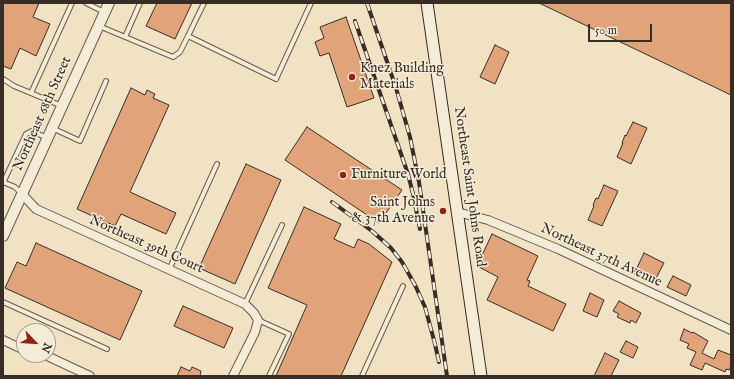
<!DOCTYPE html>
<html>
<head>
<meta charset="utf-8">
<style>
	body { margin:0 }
	#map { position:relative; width:734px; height:379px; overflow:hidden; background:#f0e2c3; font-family:"IM FELL English",serif }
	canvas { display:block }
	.frame { position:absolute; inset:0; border:4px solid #382d26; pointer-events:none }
	.north { position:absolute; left:16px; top:323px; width:40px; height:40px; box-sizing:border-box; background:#f5ecd8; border:1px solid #a9a091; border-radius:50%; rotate:115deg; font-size:11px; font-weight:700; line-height:16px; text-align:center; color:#382d26 }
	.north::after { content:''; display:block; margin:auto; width:14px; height:18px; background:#8f2418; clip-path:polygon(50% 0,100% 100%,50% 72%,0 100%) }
	.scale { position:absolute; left:588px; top:24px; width:64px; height:18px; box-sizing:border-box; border:2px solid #382d26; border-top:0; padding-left:5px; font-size:12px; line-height:14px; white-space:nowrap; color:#382d26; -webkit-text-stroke:3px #f5ecd8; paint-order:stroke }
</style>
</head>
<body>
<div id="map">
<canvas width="734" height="379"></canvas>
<div class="frame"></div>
<div class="north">N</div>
<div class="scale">50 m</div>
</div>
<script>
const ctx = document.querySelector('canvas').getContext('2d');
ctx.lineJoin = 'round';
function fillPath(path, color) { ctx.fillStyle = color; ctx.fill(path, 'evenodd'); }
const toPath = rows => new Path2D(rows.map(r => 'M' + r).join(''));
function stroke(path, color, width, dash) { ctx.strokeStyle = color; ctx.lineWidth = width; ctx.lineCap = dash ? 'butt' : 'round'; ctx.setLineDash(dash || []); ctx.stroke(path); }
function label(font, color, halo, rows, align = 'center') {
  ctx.font = font + ' "IM FELL English",serif'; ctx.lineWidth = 3; ctx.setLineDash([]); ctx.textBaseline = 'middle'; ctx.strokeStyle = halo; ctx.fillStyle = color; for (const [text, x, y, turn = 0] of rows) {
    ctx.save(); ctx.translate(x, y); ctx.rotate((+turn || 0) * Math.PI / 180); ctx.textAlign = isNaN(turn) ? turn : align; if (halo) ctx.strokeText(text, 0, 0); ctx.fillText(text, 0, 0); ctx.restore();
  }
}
const building = toPath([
	[3,3,39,3,33,17,50,24,36,56,20,48,11,69,3,66,3,3],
	[157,3,192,3,175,39,146,26,157,3],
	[539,3,731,3,731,95,539,3],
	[346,17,374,98,347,107,329,53,320,56,315,42,324,38,320,27,346,17],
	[495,45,509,52,495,84,480,77,495,45],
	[131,88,145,95,147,90,155,94,153,98,169,105,130,192,176,213,166,234,121,214,115,226,77,209,131,88],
	[633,122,647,128,631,164,617,157,623,143,622,143,625,135,626,136,633,122],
	[307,127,402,190,379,223,285,160,307,127],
	[246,164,281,180,235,284,199,268,246,164],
	[604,185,618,191,602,226,588,220,594,206,593,205,596,198,598,199,604,185],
	[304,207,341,224,334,239,354,248,358,239,369,244,392,262,341,376,276,376,307,305,268,288,304,207],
	[492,234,538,256,527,280,530,281,528,286,566,304,553,331,487,300,498,277,477,266,492,234],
	[36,243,142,291,120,340,5,288,17,262,26,266,36,243],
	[644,253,664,263,655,280,650,278,648,281,634,274,644,253],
	[673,276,691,285,686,296,667,287,673,276],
	[590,293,604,300,597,317,583,311,590,293],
	[619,301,641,313,636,323,631,320,630,323,617,317,619,314,613,311,619,301],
	[183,306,233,328,224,348,174,326,183,306],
	[684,329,692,333,693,332,708,341,702,353,714,359,718,350,731,355,731,366,729,370,726,369,725,372,705,363,702,370,690,365,696,352,687,348,689,344,680,340,684,329],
	[626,341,638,347,633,358,620,352,626,341],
	[605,353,619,360,611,376,594,376,605,353],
	[181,367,190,371,192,367,201,371,200,376,177,376,181,367]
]);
const service = toPath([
	[86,3,104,12],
	[99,26,173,57,180,52,188,36,276,79,311,3],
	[188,36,204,3],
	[125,37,140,3],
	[3,79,14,86,62,106],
	[31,93,72,3],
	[52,128,80,141,106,81],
	[3,182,15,187,21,193],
	[3,183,26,134,32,131,47,138],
	[169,270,217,164],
	[3,302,107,349],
	[245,304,282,225],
	[258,320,289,334,269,376],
	[362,376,403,286]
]);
const minor = toPath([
	[22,194,36,209,245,304,254,313,258,320,255,332,233,376],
	[457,212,488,220,558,249,731,330],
	[3,340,24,350],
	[45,355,90,376]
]);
const tertiary = toPath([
	[3,236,109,3]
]);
const secondary = toPath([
	[427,3,481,376]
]);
const rail = toPath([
	[367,3,396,88,410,137,419,182,447,376],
	[355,21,408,174,413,194,420,229],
	[332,202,372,231,391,248,402,262,415,285,425,307,435,344,439,362]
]);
const markers = [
	[352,77,4,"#8f2418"],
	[343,175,4,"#8f2418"],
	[443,211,4,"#8f2418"]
];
const poiNames = [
	["Knez Building",360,69],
	["Materials",360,85],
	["Furniture World",351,175],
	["Saint Johns",435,203,"right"],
	["& 37th Avenue",435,219,"right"]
];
const streetNames = [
	["Northeast 68th Street",43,114,-66],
	["Northeast Saint Johns Road",469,187,82],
	["Northeast 39th Court",146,245,24],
	["Northeast 37th Avenue",601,256,25]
];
fillPath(building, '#e1a47a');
stroke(building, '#382d26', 1);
stroke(service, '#665a4d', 6);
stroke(minor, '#665a4d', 10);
stroke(tertiary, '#665a4d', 12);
stroke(secondary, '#382d26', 13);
stroke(service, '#f5ecd8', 4);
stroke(minor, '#f5ecd8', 8);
stroke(tertiary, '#f5ecd8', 10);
stroke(secondary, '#f5ecd8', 11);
stroke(rail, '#382d26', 4);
stroke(rail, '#f5ecd8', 2.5, [8]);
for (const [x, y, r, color] of markers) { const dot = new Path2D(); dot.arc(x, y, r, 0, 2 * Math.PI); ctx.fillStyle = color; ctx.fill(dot); stroke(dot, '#f5ecd8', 1.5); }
label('14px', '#382d26', '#f5ecd8', poiNames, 'left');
label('14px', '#382d26', '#f5ecd8', streetNames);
</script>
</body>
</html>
